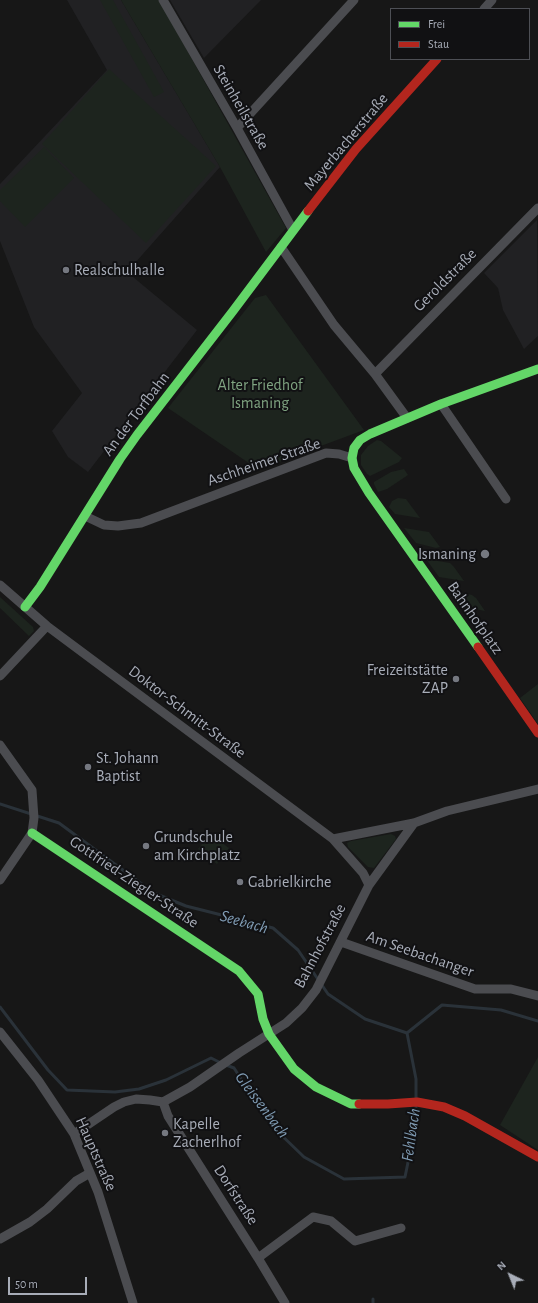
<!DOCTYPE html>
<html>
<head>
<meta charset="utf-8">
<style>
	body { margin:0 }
	#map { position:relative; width:538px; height:1303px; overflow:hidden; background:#171717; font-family:"Alegreya Sans",sans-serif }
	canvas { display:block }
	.legend { position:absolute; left:390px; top:8px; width:140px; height:52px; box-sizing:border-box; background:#111113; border:1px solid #4d4f55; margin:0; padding:5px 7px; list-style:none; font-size:12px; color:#a8adb8 }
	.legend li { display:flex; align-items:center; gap:8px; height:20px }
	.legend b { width:20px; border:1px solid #4d4f55 }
	.north { position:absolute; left:490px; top:1255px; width:40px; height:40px; -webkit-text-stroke:3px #111113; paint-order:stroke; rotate:317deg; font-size:11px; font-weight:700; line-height:16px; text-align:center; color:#a8adb8 }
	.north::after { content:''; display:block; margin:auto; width:14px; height:18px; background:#a8adb8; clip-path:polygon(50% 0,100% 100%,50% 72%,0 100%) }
	.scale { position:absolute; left:8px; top:1277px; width:79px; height:18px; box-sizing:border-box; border:2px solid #a8adb8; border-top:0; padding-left:5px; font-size:12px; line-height:14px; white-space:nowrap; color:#a8adb8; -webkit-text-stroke:3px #111113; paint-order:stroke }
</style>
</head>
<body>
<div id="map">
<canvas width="538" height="1303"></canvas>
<ul class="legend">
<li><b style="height:5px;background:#63d668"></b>Frei</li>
<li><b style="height:5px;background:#b3261e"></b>Stau</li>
</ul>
<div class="north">N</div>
<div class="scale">50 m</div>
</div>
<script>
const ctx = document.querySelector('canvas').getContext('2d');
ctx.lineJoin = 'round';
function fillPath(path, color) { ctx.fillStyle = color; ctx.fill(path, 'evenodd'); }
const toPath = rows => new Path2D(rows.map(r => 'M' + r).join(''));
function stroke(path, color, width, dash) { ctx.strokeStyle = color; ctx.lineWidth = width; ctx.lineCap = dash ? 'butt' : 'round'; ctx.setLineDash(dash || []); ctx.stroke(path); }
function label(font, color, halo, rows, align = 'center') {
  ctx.font = font + ' "Alegreya Sans",sans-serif'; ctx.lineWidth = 4; ctx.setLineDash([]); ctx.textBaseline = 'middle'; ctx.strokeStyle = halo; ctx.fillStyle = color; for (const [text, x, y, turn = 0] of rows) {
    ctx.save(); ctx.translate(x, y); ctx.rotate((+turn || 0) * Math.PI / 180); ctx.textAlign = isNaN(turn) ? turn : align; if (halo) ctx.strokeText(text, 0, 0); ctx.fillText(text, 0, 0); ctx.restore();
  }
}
const built = toPath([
	[67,0,121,0,220,167,127,272,197,330,88,472,68,457,52,431,82,393,34,327,0,241,0,184,107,70],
	[170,0,261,0,204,58],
	[537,220,538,336,524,349,503,310,498,288,484,273]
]);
const green = toPath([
	[100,0,113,0,164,92,154,97],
	[121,0,159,0,286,228,266,252,220,167],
	[109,69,216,166,146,243,42,144],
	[44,147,74,178,25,227,0,201,0,190],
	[266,295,364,430,302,453,259,470,168,408,255,298],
	[377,440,381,441,402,458,399,462,370,476,367,474,361,465,361,455,368,446],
	[404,469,408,475,387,489,378,492,374,484,374,482,391,472],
	[398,498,406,499,420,518,395,514,389,507,392,501],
	[404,528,429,532,440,547,436,548,416,543],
	[426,559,450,563,454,567,464,581,439,577],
	[454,591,472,595,476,598,485,611,471,608,466,598,460,600],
	[0,597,33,627,34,631,29,636,0,608],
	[538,684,538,724,520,698],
	[210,834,229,848,217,864,198,849],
	[391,834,395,836,396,839,374,868,368,867,348,847,347,843,351,841],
	[538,1057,538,1150,500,1125]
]);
const stream = toPath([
	[0,804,59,823,154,893,186,906,273,928,298,950,328,994,365,1019,407,1033,442,1005,501,1010,538,1021],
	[0,1007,48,1070,67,1090,115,1092,139,1089,166,1080,211,1058,221,1063],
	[407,1033,416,1079,416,1099],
	[226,1065,234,1068,272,1126,304,1157,344,1179,405,1177,415,1128,416,1105],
	[373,1299,373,1303]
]);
const street = toPath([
	[163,0,237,128,293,230],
	[484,9,492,0],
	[237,128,354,0],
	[281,247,334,325,375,374,407,418],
	[375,374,538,208],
	[441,404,506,499],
	[85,516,104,525,118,526,141,523,326,453,339,454,352,458],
	[0,585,47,626,333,839,363,873,369,885],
	[0,676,47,626],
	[0,745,32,790,34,818,32,833,0,880],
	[333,839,414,823,447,811,538,789],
	[341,942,475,989,511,989,538,996],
	[0,1032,38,1080,74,1134,98,1192,133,1303],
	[163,1102,168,1116,258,1258,285,1303],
	[74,1134,114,1107,124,1102,136,1099,150,1100,163,1102,190,1087,239,1053,286,1023,302,1008,316,990,369,885,414,823],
	[0,1239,30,1222,47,1209,76,1181,90,1173],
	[258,1258,313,1217,331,1221,355,1241,401,1228]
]);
const fast = toPath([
	[25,607,40,587,120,459,137,435,233,311,308,211],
	[478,647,369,493,354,468,352,458,354,448,360,440,370,434,441,404,538,369],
	[32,833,239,971,258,994,263,1019,269,1034,294,1069,316,1087,351,1104,359,1104]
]);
const jam = toPath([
	[308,211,356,149,437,59],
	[478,647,538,733],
	[359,1104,388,1104,417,1102,444,1107,465,1116,538,1157]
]);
const markers = [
	[66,270,4,"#757880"],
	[485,554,5,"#757880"],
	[456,679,4,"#757880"],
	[88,767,4,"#757880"],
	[146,846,4,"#757880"],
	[240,882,4,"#757880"],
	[165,1133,4,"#757880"]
];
const streetNames = [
	["Steinheilstraße",241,107,60],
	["Mayerbacherstraße",346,142,-50],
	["Geroldstraße",445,280,-45],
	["An der Torfbahn",136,414,-53],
	["Aschheimer Straße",264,462,-19],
	["Bahnhofplatz",475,618,55],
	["Doktor-Schmitt-Straße",187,712,37],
	["Gottfried-Ziegler-Straße",134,882,34],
	["Bahnhofstraße",320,946,-62],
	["Am Seebachanger",420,954,19],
	["Hauptstraße",96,1154,66],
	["Dorfstraße",236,1195,57]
];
const poiNames = [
	["Realschulhalle",74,270],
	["Ismaning",476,554,"right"],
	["Freizeitstätte",448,670,"right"],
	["ZAP",448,688,"right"],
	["St. Johann",96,758],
	["Baptist",96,776],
	["Grundschule",154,837],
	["am Kirchplatz",154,855],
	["Gabrielkirche",248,882],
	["Kapelle",173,1124],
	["Zacherlhof",173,1142]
];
const parkNames = [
	["Alter Friedhof",260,385],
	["Ismaning",260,403]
];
const waterNames = [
	["Seebach",244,922,16],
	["Gleissenbach",262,1105,53],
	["Fehlbach",411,1135,-82]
];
fillPath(built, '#212123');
fillPath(green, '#1d241e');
stroke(stream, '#2a3239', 3);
stroke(street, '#4b4c50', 9);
stroke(fast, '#63d668', 9);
stroke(jam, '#b3261e', 9);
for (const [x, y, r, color] of markers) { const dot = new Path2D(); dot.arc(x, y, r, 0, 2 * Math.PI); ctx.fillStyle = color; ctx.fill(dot); stroke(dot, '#111113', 1.5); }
label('16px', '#a8adb8', '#111113', streetNames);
label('16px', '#a8adb8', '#111113', poiNames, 'left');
label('16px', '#7fa381', '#111113', parkNames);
label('italic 17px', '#7f9bb3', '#111113', waterNames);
</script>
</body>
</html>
